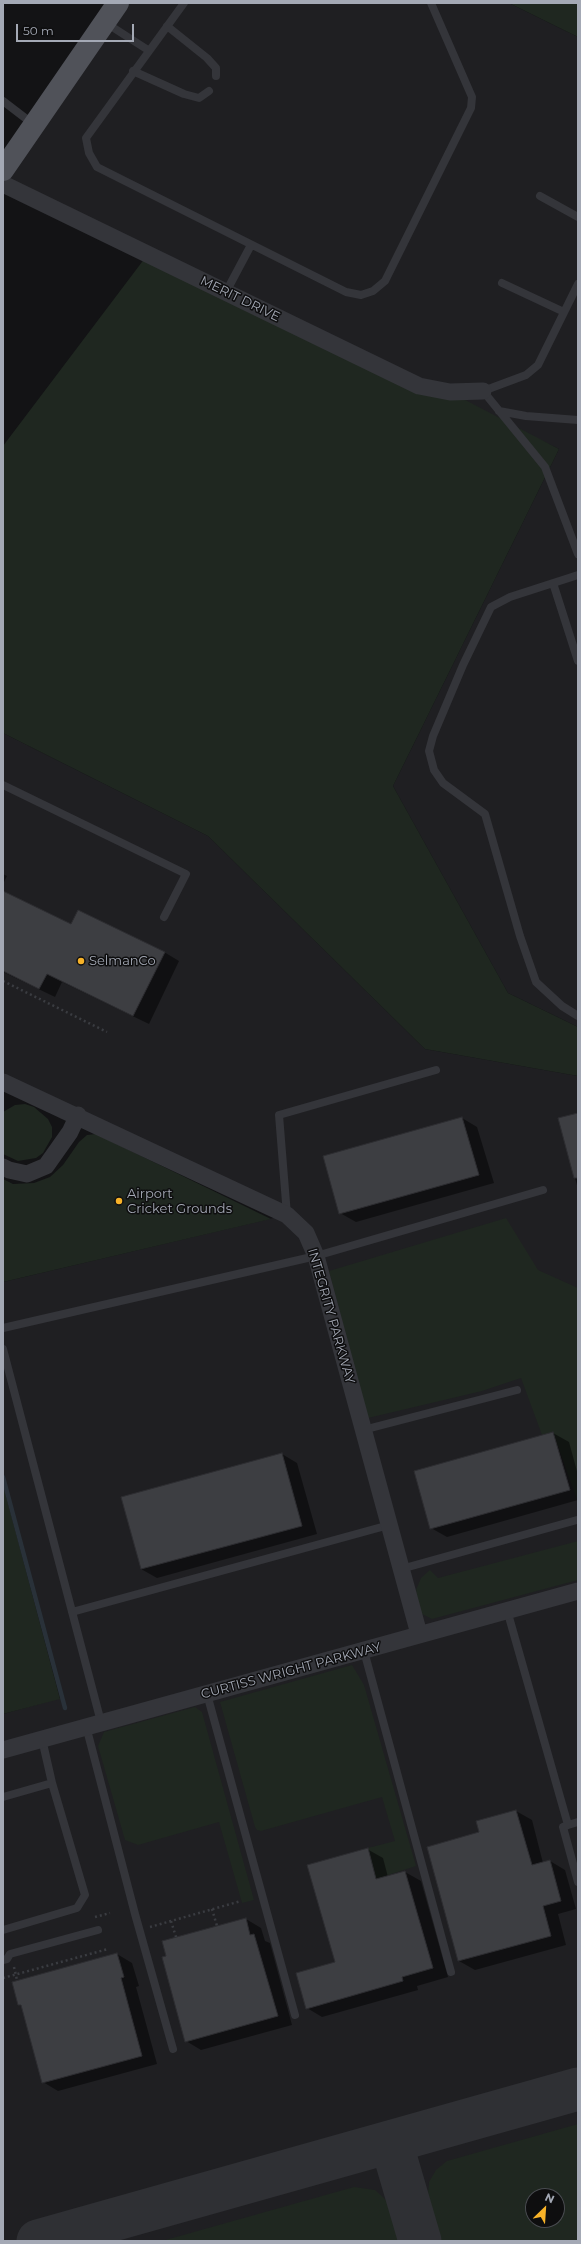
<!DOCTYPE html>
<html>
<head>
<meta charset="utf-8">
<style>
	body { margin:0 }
	#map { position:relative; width:581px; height:2244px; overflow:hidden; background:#131315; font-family:Montserrat,sans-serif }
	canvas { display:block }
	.frame { position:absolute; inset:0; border:4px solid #a4a9b5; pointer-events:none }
	.north { position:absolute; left:525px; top:2188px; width:40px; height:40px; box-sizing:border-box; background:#0e0e0f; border:1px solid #4a4c51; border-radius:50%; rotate:25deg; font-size:11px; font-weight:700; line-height:16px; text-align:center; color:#a4a9b5 }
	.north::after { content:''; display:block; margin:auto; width:14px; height:18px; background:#f7b228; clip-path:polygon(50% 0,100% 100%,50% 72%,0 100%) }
	.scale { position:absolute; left:16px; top:24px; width:118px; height:18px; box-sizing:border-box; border:2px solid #a4a9b5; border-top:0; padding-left:5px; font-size:12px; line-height:14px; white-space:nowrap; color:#a4a9b5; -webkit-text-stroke:3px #0e0e0f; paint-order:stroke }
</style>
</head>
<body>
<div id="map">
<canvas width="581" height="2244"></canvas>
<div class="frame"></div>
<div class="north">N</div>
<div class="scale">50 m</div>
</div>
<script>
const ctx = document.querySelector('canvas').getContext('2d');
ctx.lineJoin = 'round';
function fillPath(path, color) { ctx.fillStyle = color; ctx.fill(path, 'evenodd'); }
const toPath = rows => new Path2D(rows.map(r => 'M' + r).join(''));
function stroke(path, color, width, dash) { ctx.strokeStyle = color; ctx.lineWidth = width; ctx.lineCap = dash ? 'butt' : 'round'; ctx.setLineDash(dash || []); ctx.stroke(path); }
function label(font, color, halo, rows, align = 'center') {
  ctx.font = font + ' Montserrat,sans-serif'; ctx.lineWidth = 3; ctx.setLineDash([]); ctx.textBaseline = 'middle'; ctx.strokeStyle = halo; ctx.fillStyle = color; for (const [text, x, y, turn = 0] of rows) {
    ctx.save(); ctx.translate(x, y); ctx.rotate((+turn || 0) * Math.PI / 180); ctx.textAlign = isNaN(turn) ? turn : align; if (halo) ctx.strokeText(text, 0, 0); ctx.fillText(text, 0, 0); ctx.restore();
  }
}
const built = toPath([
	[118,3,509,3,578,37,578,1027,508,993,393,786,559,449,3,184],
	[3,733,208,836,425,1049,578,1076,578,2241,3,2241,3,1714,60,1698,3,1484,3,1282,286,1215,3,1082],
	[533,2196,557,2196,557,2220,533,2220]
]);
const green = toPath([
	[509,3,578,3,578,37],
	[148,254,450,392,559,449,393,786,508,993,578,1027,578,1076,425,1049,208,836,3,733,3,446],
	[25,1104,34,1107,48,1119,52,1127,52,1137,43,1153,36,1158,18,1161,3,1154,3,1112,15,1105],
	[96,1134,271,1219,3,1282,3,1179,13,1184,34,1183,50,1177,63,1165,79,1142,87,1135],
	[506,1218,538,1270,578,1288,578,1502,553,1432,542,1435,521,1378,482,1391,368,1418,329,1271],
	[3,1484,60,1699,3,1714],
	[578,1541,578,1580,432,1619,420,1613,416,1590,421,1578,430,1570,438,1578],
	[352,1665,364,1685,416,1866,376,1879,368,1848,395,1841,382,1797,261,1831,257,1830,255,1827,220,1702],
	[195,1707,202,1712,254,1900,242,1903,219,1822,138,1845,125,1840,98,1746,104,1732],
	[578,2124,578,2241,440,2241,428,2193,429,2182,436,2170,447,2161],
	[533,2196,557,2196,557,2220,533,2220],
	[354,2187,375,2190,386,2200,398,2226,402,2241,162,2241]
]);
const shadow = toPath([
	[3,874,7,876,3,884],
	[3,892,71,925,164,952,179,961,149,1024,62,982,55,997,3,972],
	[578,1114,578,1189,559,1119],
	[462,1118,477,1127,494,1183,356,1222,340,1213],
	[553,1433,569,1442,578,1475,578,1500,447,1537,431,1528],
	[282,1454,297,1463,317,1534,157,1578,141,1569],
	[516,1811,532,1820,543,1863,550,1861,565,1870,576,1909,558,1914,566,1945,475,1970,459,1961,481,1833],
	[367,1849,383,1858,388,1877,405,1872,421,1881,448,1977,417,1986,418,1990,322,2017,307,2008,336,1963],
	[246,1919,261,1928,265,1941,270,1943,292,2025,201,2050,186,2041],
	[117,1954,132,1963,139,1986,136,1987,157,2064,58,2091,43,2082,22,2006,19,2005]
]);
const stream = toPath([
	[3,1477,65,1708]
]);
const taxiway = toPath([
	[391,2142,420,2241],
	[38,2241,578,2089]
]);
const building = toPath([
	[3,891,71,924,78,910,165,952,133,1016,47,974,39,989,3,971,3,891],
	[578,1113,578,1178,574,1178,558,1118,578,1113],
	[462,1117,479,1175,339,1214,323,1156,462,1117],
	[553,1432,570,1490,430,1529,414,1471,553,1432],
	[282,1453,302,1526,141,1569,121,1497,282,1453],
	[516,1810,532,1865,550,1860,561,1901,543,1906,551,1936,458,1961,427,1847,479,1832,476,1821,516,1810],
	[368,1848,376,1879,405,1871,433,1968,402,1977,403,1981,306,2009,296,1973,335,1962,307,1865,368,1848],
	[246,1918,250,1935,254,1934,278,2016,185,2042,162,1957,166,1956,162,1941,246,1918],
	[117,1953,124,1977,121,1978,142,2056,42,2083,21,2005,18,2005,12,1982,117,1953]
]);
const path = toPath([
	[3,981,107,1032],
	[212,1909,217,1926],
	[95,1917,110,1913],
	[171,1921,176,1937],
	[150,1927,241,1901],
	[14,1967,17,1980],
	[3,1978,108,1949]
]);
const service = toPath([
	[184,3,86,138,89,153,97,167,346,292,361,295,373,291,385,281,471,108,472,97,431,3],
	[106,23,148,50],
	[167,26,207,58,216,68,216,76],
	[133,71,184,94,199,98,209,91],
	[3,101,33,124],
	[540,196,578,217],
	[502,283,564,312],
	[578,284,538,365,526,375,483,391,545,467,578,554],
	[226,292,251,245],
	[499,411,526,416,578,420],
	[578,575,510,597,491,607,463,665,433,736,429,751,434,770,443,783,485,814,520,936,536,982,562,1006,578,1016],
	[553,583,578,661],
	[3,785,186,874,164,917],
	[287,1215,279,1115,436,1070],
	[3,1328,316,1256,543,1190],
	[3,1349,101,1722],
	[363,1430,517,1390],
	[401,1569,577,1520],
	[507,1610,568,1825,578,1822],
	[72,1612,389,1525],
	[364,1651,451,1972],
	[207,1694,295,2015],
	[86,1726,135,1914,173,2049],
	[3,1797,52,1783,42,1739],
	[568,1825,563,1827,578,1882],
	[3,1930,77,1908,85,1895,52,1783],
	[3,1960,7,1959,10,1954,98,1930]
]);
const minor = toPath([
	[3,184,419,386,450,392,483,391],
	[3,1082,287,1215,306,1233,316,1256,419,1634],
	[3,1167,9,1170,27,1174,46,1166,70,1132,78,1115],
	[3,1750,578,1591]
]);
const primary = toPath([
	[3,170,118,3]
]);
const markers = [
	[81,961,4,"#f7b228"],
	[119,1201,4,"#f7b228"]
];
const streetNames = [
	["MERIT DRIVE",240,299,26],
	["INTEGRITY PARKWAY",331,1316,74],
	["CURTISS WRIGHT PARKWAY",291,1671,-15]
];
const poiNames = [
	["SelmanCo",89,961],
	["Airport",127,1194],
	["Cricket Grounds",127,1209]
];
fillPath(built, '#1f1f22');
fillPath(green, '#1f2720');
fillPath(shadow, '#0007');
stroke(stream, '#293139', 4.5);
stroke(taxiway, '#2f3034', 43);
fillPath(building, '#3d3e42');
stroke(building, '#2d2d31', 1);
stroke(path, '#3a3c41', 2.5, [2, 3]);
stroke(service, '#34353a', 8);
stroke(minor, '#34353a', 17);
stroke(primary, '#505259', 22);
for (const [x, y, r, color] of markers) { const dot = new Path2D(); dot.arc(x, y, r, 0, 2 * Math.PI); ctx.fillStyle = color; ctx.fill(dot); stroke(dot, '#0e0e0f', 1.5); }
label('13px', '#a4a9b5', '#0e0e0f', streetNames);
label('13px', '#a4a9b5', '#0e0e0f', poiNames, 'left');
</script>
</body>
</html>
